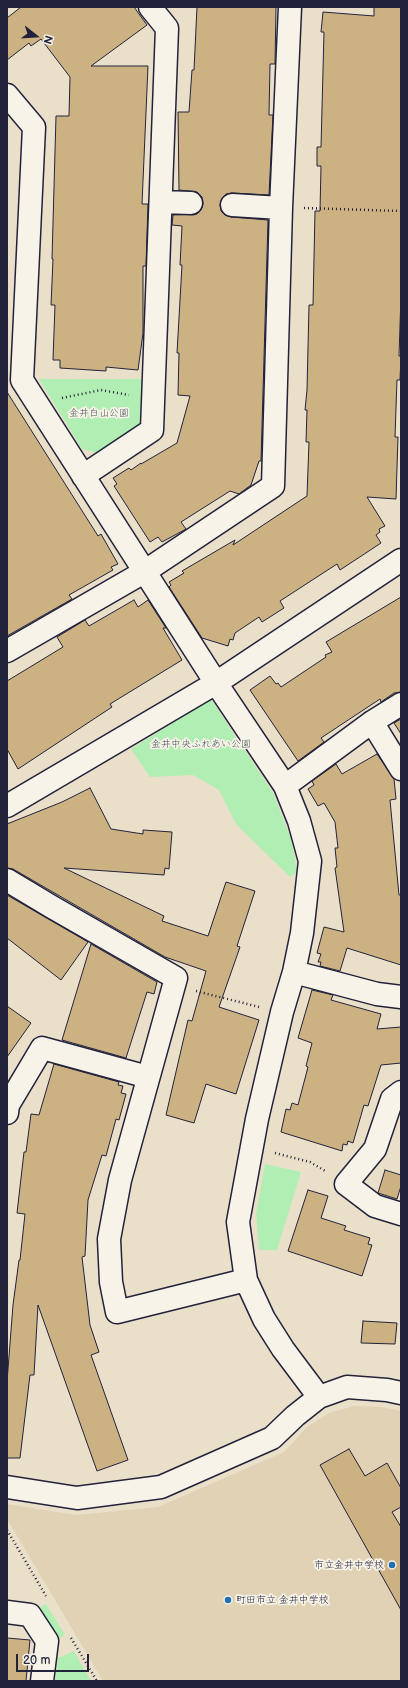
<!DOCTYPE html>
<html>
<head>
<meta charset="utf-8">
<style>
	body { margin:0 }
	#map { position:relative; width:408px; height:1688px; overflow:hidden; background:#eae0ca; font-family:"Balsamiq Sans",sans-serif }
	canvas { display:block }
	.frame { position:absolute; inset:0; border:8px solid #22223b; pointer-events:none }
	.north { position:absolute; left:16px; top:16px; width:40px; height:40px; -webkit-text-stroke:3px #f7f3e8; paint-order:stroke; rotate:107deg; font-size:11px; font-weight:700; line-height:16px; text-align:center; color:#22223b }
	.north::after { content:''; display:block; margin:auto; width:14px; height:18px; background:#22223b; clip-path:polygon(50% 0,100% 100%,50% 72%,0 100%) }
	.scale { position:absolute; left:16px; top:1654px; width:73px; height:18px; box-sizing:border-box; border:2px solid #22223b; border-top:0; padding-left:5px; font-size:12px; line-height:14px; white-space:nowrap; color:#22223b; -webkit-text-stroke:3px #f7f3e8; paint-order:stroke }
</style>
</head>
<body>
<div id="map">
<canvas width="408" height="1688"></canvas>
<div class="frame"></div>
<div class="north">N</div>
<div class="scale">20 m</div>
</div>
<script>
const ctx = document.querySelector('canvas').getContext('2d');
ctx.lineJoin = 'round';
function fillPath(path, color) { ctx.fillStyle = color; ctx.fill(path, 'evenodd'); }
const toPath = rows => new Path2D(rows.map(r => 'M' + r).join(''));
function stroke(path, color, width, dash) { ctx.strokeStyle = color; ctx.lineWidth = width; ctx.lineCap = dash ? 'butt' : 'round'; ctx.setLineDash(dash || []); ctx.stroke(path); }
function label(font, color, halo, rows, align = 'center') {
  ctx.font = font + ' "Balsamiq Sans","Klee One",sans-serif'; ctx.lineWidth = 3.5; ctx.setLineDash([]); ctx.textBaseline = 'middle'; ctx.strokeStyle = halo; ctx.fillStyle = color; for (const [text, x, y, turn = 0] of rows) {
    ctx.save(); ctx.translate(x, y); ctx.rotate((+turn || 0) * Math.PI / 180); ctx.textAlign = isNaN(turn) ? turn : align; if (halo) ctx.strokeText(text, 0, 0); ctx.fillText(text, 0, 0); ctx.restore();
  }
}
const built = toPath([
	[354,1406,381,1407,401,1411,401,1681,103,1681,7,1519,7,1504,76,1515,158,1507,284,1452,307,1427,329,1413]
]);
const green = toPath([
	[39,379,144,379,142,426,98,453,82,449],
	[211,699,273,793,292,841,297,872,290,877,236,824,219,790,193,775,150,777,131,749],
	[265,1164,301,1172,277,1250,259,1250,256,1213],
	[46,1604,65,1635,58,1639,40,1607],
	[74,1651,91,1681,55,1681,58,1658]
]);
const building = toPath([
	[21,7,134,7,147,25,91,66,148,66,142,204,148,204,146,266,143,266,143,333,138,370,106,367,106,371,60,368,60,360,53,360,55,305,51,305,53,259,52,259,56,116,69,116,70,77,41,39,31,46,29,43,7,60,7,18,21,7],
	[197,7,276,7,275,64,270,64,269,115,273,115,269,195,232,193,226,194,222,198,220,205,221,211,225,215,231,217,268,220,261,461,259,461,251,485,239,494,230,491,181,522,186,529,162,542,158,537,150,542,114,486,117,484,113,478,129,468,131,470,141,463,141,464,177,443,190,396,178,395,179,353,177,353,182,265,180,265,182,226,172,225,173,215,197,214,201,210,203,204,202,197,197,192,179,190,178,112,189,112,192,70,194,70,197,7],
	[374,7,401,7,401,295,399,356,401,356,400,380,397,380,395,437,398,437,396,499,367,497,385,526,379,529,380,532,376,535,381,543,340,570,337,564,280,601,284,608,262,622,259,617,235,633,233,640,230,639,228,646,202,638,169,587,171,585,169,582,184,573,182,571,235,540,233,545,307,496,309,442,306,442,307,410,305,410,307,390,309,305,313,305,315,211,320,211,321,166,317,166,317,147,321,147,324,32,321,32,323,12,374,16,374,7],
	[7,392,98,536,101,534,118,564,111,567,113,570,69,595,72,599,7,636,7,392],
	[401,597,401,692,394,693,381,702,380,699,321,738,324,742,298,761,250,690,270,676,276,684,278,683,281,687,326,657,325,655,332,652,326,642,401,597],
	[134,600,138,607,148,600,166,628,163,628,182,660,110,704,112,707,18,769,7,749,7,681,63,647,57,637,85,620,89,626,134,600],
	[401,719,401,734,394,723,401,719],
	[377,754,394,779,396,799,390,800,399,895,401,895,401,965,347,948,340,971,320,966,321,962,318,962,321,954,317,953,324,927,344,932,335,868,337,867,335,848,338,848,335,822,324,803,318,806,308,789,314,785,312,781,336,764,342,774,377,754],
	[90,788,111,829,143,834,143,830,172,832,169,869,165,868,164,875,64,868,164,916,162,921,208,936,226,882,255,891,237,946,240,947,219,1007,259,1020,236,1094,206,1084,194,1123,166,1115,188,1020,192,1021,206,971,165,957,13,869,7,868,7,824,62,802,90,788],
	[7,895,88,942,61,980,7,938,7,895],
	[91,944,157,982,154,994,147,992,126,1058,62,1040,91,944],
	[312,990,333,995,331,1000,381,1014,377,1029,401,1027,401,1063,381,1065,368,1106,364,1105,353,1143,348,1141,347,1145,343,1144,342,1151,281,1132,286,1109,290,1110,292,1103,298,1105,308,1067,306,1066,312,1043,298,1038,312,990],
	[7,1006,31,1023,7,1057,7,1006],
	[54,1064,119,1082,118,1085,123,1086,121,1093,126,1094,119,1120,116,1119,106,1156,102,1155,88,1200,85,1256,82,1257,90,1325,99,1352,91,1355,128,1460,97,1471,38,1305,34,1375,30,1375,20,1458,7,1458,7,1382,13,1305,19,1260,20,1260,25,1214,17,1213,24,1152,26,1152,31,1114,39,1115,54,1064],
	[385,1170,401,1175,401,1186,397,1199,378,1193,385,1170],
	[308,1190,328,1196,321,1218,346,1226,344,1230,370,1238,368,1244,372,1245,362,1276,288,1251,308,1190],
	[363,1321,397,1323,395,1344,361,1343,363,1321],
	[349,1449,365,1476,387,1463,401,1488,401,1507,392,1512,401,1527,401,1610,320,1465,349,1449],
	[7,1638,30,1640,26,1681,7,1681,7,1638]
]);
const path = toPath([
	[304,208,401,211],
	[62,398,101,390,129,395],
	[196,991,259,1007],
	[275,1153,310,1162,327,1172],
	[7,1530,46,1596],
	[71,1638,97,1681]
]);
const minor = toPath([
	[7,95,34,127,22,380,216,683,285,786,299,821,310,861,302,933,294,972,282,1012,257,1119,238,1222,246,1280,264,1319,283,1349,319,1397],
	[161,202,191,203],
	[232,205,281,208],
	[83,476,152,430,167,28,150,7],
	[7,651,144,572,273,486,281,208,290,7],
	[372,722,401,769],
	[285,786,372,722,401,704],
	[7,806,216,683,401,560],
	[7,880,52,907,176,978,120,1180,109,1239,111,1282,117,1312,246,1280],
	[294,972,377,994,401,997],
	[401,1092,392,1099,375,1149,346,1184,375,1206,401,1214],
	[7,1113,8,1105,42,1048,148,1077],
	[7,1487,77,1498,161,1487,272,1438,295,1416,319,1397,347,1387,387,1390,401,1393],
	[7,1612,30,1615,47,1641,42,1681]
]);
const markers = [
	[392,1565,4,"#1f6fb2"],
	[228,1600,4,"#1f6fb2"]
];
const parkNames = [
	["金井白山公園",99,413],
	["金井中央ふれあい公園",201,744]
];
const poiNames = [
	["市立金井中学校",384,1565],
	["町田市立 金井中学校",236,1600,"left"]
];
fillPath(built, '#e1d2b5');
fillPath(green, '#b1eeb3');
fillPath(building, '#ccb283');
stroke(building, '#22223b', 1);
stroke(minor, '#22223b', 25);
stroke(path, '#22223b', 2.5, [1, 3]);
stroke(minor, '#f7f3e8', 22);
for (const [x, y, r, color] of markers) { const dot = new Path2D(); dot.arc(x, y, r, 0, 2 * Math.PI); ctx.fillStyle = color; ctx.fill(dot); stroke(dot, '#f7f3e8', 1.5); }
label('10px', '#465559', '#f7f3e8', parkNames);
label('10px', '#22223b', '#f7f3e8', poiNames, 'right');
</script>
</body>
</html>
